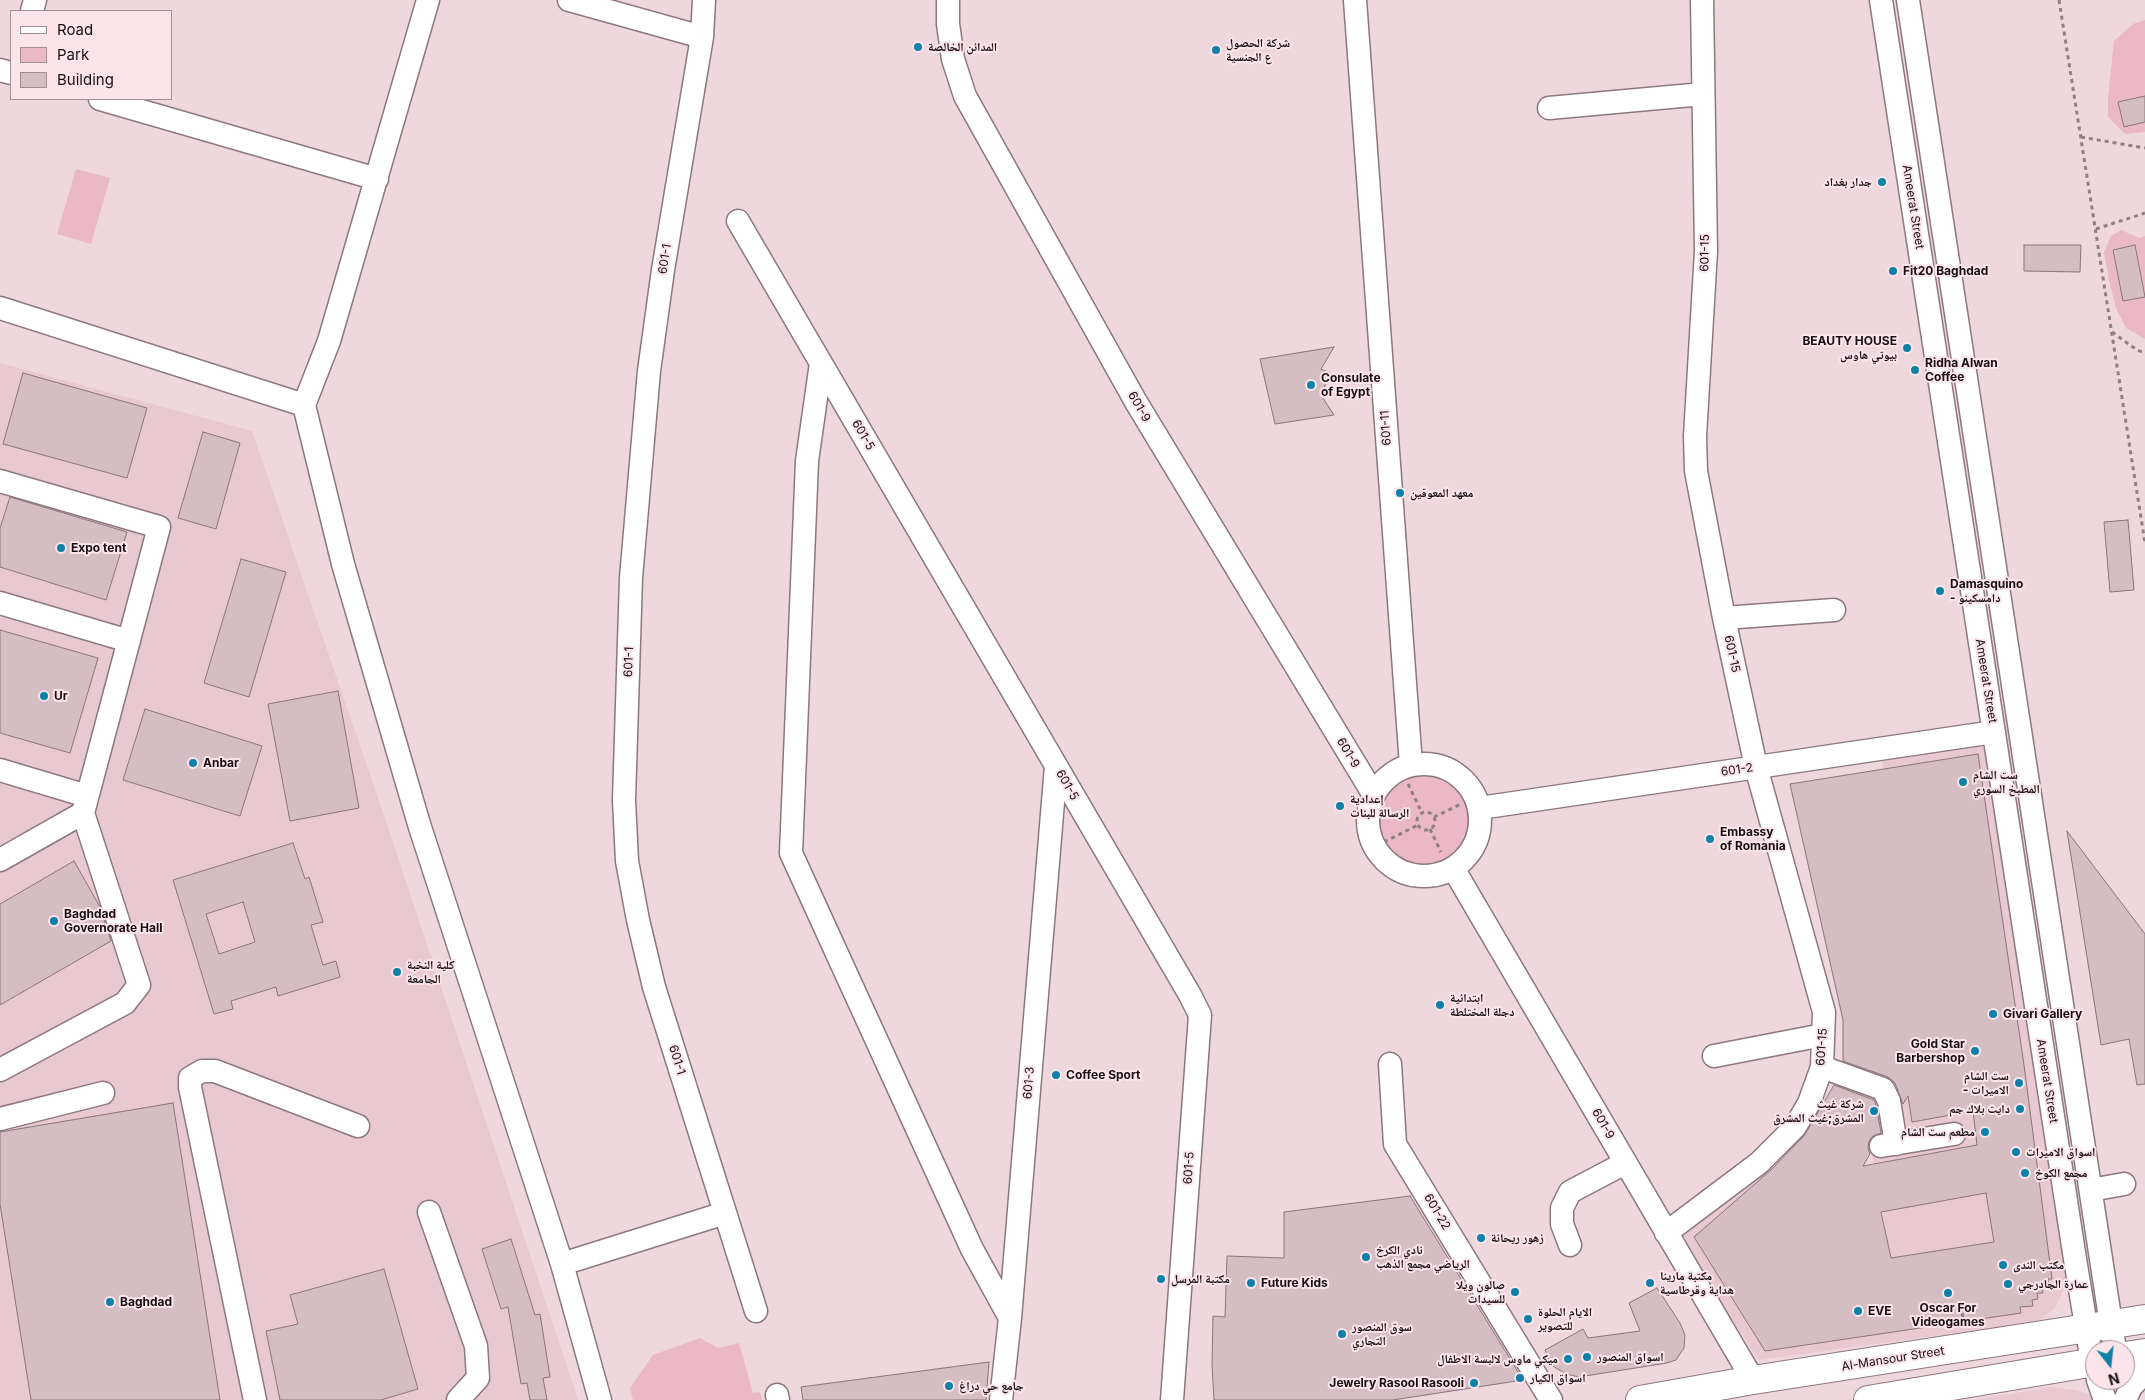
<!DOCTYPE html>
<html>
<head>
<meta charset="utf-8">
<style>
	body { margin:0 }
	#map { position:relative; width:2145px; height:1400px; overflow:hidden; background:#eed7dd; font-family:Inter,sans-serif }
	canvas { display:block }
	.legend { position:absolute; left:10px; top:10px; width:162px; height:90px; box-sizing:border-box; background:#fbe4ea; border:1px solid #a08f93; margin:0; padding:6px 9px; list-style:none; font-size:15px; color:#170f11 }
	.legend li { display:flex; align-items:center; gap:10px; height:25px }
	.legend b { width:25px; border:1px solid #a08f93 }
	.north { position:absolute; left:2085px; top:1340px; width:50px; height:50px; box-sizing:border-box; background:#fbe4ea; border:1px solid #a08f93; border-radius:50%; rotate:164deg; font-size:14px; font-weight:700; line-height:20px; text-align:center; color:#170f11 }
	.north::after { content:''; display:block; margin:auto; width:18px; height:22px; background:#0f81a8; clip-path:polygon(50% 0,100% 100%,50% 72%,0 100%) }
</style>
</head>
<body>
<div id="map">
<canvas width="2145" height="1400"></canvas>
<ul class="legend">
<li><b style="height:6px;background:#fff"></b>Road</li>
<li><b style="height:14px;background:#eab8c6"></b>Park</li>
<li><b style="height:14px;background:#d4bec4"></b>Building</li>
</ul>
<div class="north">N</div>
</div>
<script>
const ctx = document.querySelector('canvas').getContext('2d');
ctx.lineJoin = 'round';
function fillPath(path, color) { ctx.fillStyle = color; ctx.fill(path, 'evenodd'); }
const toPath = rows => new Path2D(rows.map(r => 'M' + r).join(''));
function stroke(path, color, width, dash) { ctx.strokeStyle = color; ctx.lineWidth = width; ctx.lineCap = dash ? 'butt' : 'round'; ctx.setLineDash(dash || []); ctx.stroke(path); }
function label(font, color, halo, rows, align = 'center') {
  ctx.font = font + ' Inter,"Noto Naskh Arabic",sans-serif'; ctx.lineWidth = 4; ctx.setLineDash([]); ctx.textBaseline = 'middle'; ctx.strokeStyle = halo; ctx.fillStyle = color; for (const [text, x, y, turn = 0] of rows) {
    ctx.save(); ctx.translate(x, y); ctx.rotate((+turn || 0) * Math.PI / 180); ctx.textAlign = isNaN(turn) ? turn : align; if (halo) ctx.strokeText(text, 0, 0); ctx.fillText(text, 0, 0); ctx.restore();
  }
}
const built = toPath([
	[0,363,252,431,389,830,578,1400,0,1400],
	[1978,741,1985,750,2068,1270,2062,1294,2054,1309,2036,1322,1759,1360,1681,1243,1681,1232,1767,1164,1854,1239,1886,1233,1861,1096,1906,1085,1899,931,1882,755],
	[2051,1387,2074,1390,2095,1396,2097,1400,1975,1400]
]);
const green = toPath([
	[2145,20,2145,132,2125,134,2108,117,2108,98,2114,41,2133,24],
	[76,169,110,178,91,244,57,234],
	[2121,230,2139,238,2145,236,2145,339,2126,328,2116,308,2109,280,2104,252,2111,236],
	'1379 820a46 46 0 1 1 92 0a46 46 0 1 1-92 0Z',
	[700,1338,718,1348,739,1343,753,1393,760,1392,762,1400,633,1400,630,1388,653,1355]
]);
const building = toPath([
	[2145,96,2145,122,2124,127,2118,102,2145,96],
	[2024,245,2081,245,2080,272,2024,271,2024,245],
	[2135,245,2145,297,2123,301,2113,250,2135,245],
	[1334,347,1321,369,1330,373,1321,395,1334,415,1275,424,1260,359,1334,347],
	[23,373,147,408,127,478,3,444,23,373],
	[203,432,240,443,216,529,178,518,203,432],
	[10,497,127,532,106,600,0,567,0,528,10,497],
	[2128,520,2134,590,2110,592,2104,522,2128,520],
	[241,559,286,572,249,697,204,683,241,559],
	[0,630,98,658,70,753,0,733,0,630],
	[338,691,359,808,290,821,268,704,338,691],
	[145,709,262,746,240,816,123,780,145,709],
	[1978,754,2024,1065,2052,1279,2048,1279,2049,1285,2042,1286,2043,1293,2037,1293,2038,1299,2032,1300,2033,1306,2020,1307,2021,1313,1765,1351,1694,1237,1771,1170,1804,1136,1834,1085,1874,1100,1876,1105,1881,1133,1873,1136,1869,1141,1868,1148,1870,1154,1863,1166,1977,1145,1973,1111,1912,1122,1908,1096,1903,1104,1895,1083,1888,1077,1843,1061,1843,1020,1790,784,1978,754],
	[1986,1193,1994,1242,1891,1258,1881,1212,1986,1193],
	[2067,831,2145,934,2145,1084,2137,1085,2129,1039,2101,1045,2067,831],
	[293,843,305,879,309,877,323,922,311,925,323,965,336,961,340,977,278,996,276,987,231,1001,233,1009,214,1014,173,880,293,843],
	[243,902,255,942,219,954,206,914,243,902],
	[74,861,100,907,111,941,0,1005,0,904,74,861],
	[173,1103,220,1400,31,1400,0,1204,0,1132,173,1103],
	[1410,1196,1523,1380,1393,1400,1214,1400,1212,1365,1213,1316,1225,1317,1227,1256,1284,1258,1284,1212,1410,1196],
	[511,1239,535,1315,540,1314,550,1377,543,1378,547,1400,530,1400,527,1383,521,1384,508,1307,501,1309,482,1249,511,1239],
	[384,1269,418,1389,381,1400,280,1400,266,1331,298,1324,290,1295,384,1269],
	[1657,1288,1680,1323,1685,1335,1684,1348,1676,1360,1667,1363,1579,1377,1566,1374,1551,1365,1545,1350,1583,1329,1588,1338,1640,1331,1629,1303,1657,1288],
	[989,1362,986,1400,803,1400,801,1387,989,1362]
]);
const path = toPath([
	[2059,0,2145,543],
	[2081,137,2145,148],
	[2096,229,2145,213],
	[2112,332,2137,350,2145,353],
	[1408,784,1422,813],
	'1417 821a9 9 0 1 1 18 0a9 9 0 1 1-18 0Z',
	[1434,817,1461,804],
	[1430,829,1441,852],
	[1384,842,1418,825],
	[1961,1305,1964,1326]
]);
const minor = toPath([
	[428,0,329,341,304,405,343,564,419,824,562,1264,600,1400],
	[569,0,702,37],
	[704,0,702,37,663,270,649,371,631,578,624,800,627,861,638,920,654,987,756,1311],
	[948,0,948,24,953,59,965,96,1136,402,1374,795],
	[1355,0,1411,765],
	[1881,0,2075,1259,2092,1362,2095,1371],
	[1908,0,2115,1350],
	[32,11,35,0],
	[0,70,11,73],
	[100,99,377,179],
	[1549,108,1703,94],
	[738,221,1190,995,1200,1015,1172,1400],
	[0,308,304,405],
	[821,363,807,461,791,853,972,1249,1010,1318],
	[0,481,159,527,83,813,139,985,125,1003,0,1070],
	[0,603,129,641],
	[1724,618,1834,610],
	'1368 820a56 56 0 1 1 112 0a56 56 0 1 1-112 0Z',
	[0,770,87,796],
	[1480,808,1994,732],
	[0,860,83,813],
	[1453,868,1753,1380],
	[1714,1056,1823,1035],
	[1390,1064,1395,1144,1551,1400],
	[1822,1067,1883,1089,1889,1101,1896,1144],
	[0,1119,103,1093],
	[1881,1146,1954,1134],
	[2091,1190,2124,1184],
	[429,1212,476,1346,478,1378,458,1400],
	[1666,1233,1759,1163,1795,1127,1809,1103,1822,1067,1824,1012,1756,767,1724,618,1696,471,1695,436,1706,251,1702,0],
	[1570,1245,1562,1224,1562,1208,1570,1192,1625,1163],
	[562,1264,725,1213],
	[2098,1380,2105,1400],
	[777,1395,778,1400],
	[255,1400,190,1087,190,1078,202,1071,215,1071,358,1126],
	[1001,1400,1010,1318,1056,766],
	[2125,1400,2131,1387,2145,1372]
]);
const major = toPath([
	[2125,1356,2145,1353],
	[1640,1400,1753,1380,2145,1319],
	[1868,1400,2095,1362]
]);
const markers = [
	[918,47,5,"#0f81a8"],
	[1216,50,5,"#0f81a8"],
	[1882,182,5,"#0f81a8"],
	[1893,271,5,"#0f81a8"],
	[1907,348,5,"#0f81a8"],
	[1915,370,5,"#0f81a8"],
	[1311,385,5,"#0f81a8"],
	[1400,493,5,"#0f81a8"],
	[61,548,5,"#0f81a8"],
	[1940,591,5,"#0f81a8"],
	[44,696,5,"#0f81a8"],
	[193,763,5,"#0f81a8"],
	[1963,782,5,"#0f81a8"],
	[1340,806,5,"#0f81a8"],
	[1710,839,5,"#0f81a8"],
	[54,921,5,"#0f81a8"],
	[397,972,5,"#0f81a8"],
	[1440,1005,5,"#0f81a8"],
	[1993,1014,5,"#0f81a8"],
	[1975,1051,5,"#0f81a8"],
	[1056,1075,5,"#0f81a8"],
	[2019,1083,5,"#0f81a8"],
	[2020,1109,5,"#0f81a8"],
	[1874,1111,5,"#0f81a8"],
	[1985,1132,5,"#0f81a8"],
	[2016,1152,5,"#0f81a8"],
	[2025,1173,5,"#0f81a8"],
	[1481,1238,5,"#0f81a8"],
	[1366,1257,5,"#0f81a8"],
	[2003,1265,5,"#0f81a8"],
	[1161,1279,5,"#0f81a8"],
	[1251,1283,5,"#0f81a8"],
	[1650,1283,5,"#0f81a8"],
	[2008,1284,5,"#0f81a8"],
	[1515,1292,5,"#0f81a8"],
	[1948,1293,5,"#0f81a8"],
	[110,1302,5,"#0f81a8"],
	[1858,1311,5,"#0f81a8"],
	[1528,1319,5,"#0f81a8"],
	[1342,1334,5,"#0f81a8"],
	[1587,1357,5,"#0f81a8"],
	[1568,1359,5,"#0f81a8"],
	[1520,1378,5,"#0f81a8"],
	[1474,1383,5,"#0f81a8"],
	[949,1386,5,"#0f81a8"]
];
const poiNames = [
	["شركة الحصول",1226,43],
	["ع الجنسية",1226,57],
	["المدائن الخالصة",928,47],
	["جدار بغداد",1872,182,"right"],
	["Fit20 Baghdad",1903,271],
	["BEAUTY HOUSE",1897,341,"right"],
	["بيوتي هاوس",1897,355,"right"],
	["Ridha Alwan",1925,363],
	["Coffee",1925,377],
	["Consulate",1321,378],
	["of Egypt",1321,392],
	["معهد المعوقين",1410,493],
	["Expo tent",71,548],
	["Damasquino",1950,584],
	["- دامسكينو",1950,598],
	["Ur",54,696],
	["Anbar",203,763],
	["ست الشام",1973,775],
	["المطبخ السوري",1973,789],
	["إعدادية",1350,799],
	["الرسالة للبنات",1350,813],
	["Embassy",1720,832],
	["of Romania",1720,846],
	["Baghdad",64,914],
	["Governorate Hall",64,928],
	["كلية النخبة",407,965],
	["الجامعة",407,979],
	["ابتدائية",1450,998],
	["دجلة المختلطة",1450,1012],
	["Givari Gallery",2003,1014],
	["Gold Star",1965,1044,"right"],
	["Barbershop",1965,1058,"right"],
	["Coffee Sport",1066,1075],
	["ست الشام",2009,1076,"right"],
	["- الاميرات",2009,1090,"right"],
	["شركة غيث",1864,1104,"right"],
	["المشرق;غيث المشرق",1864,1118,"right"],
	["دايت بلاك جم",2010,1109,"right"],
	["مطعم ست الشام",1975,1132,"right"],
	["اسواق الاميرات",2026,1152],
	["مجمع الكوخ",2035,1173],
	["زهور ريحانة",1491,1238],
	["نادي الكرخ",1376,1250],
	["الرياضي مجمع الذهب",1376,1264],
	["مكتب الندى",2013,1265],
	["مكتبة مارينا",1660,1276],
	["هداية وقرطاسية",1660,1290],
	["مكتبة المرسل",1171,1279],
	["Future Kids",1261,1283],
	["عمارة الچادرجي",2018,1284],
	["صالون ويلا",1505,1285,"right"],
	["للسيدات",1505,1299,"right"],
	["Baghdad",120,1302],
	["Oscar For",1948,1308,"center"],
	["Videogames",1948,1322,"center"],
	["EVE",1868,1311],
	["الايام الحلوة",1538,1312],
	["للتصوير",1538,1326],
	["سوق المنصور",1352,1327],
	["التجاري",1352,1341],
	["اسواق المنصور",1597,1357],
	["ميكي ماوس لالبسة الاطفال",1558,1359,"right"],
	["اسواق الكيار",1530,1378],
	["Jewelry Rasool Rasooli",1464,1383,"right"],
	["جامع حي دراغ",959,1386]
];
const streetNames = [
	["Ameerat Street",1913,207,81],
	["601-15",1705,253,-89],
	["601-1",665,259,-81],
	["601-9",1139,407,60],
	["601-11",1386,428,-94],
	["601-5",863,435,60],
	["601-15",1732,654,78],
	["601-1",629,662,-88],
	["Ameerat Street",1986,681,81],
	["601-9",1348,753,59],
	["601-2",1737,770,-8],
	["601-5",1067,785,60],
	["601-15",1822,1047,-86],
	["601-1",677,1060,73],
	["Ameerat Street",2047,1081,81],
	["601-3",1029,1083,-85],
	["601-9",1603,1124,60],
	["601-5",1189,1168,-86],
	["601-22",1437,1212,59],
	["Al-Mansour Street",1893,1359,-9]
];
fillPath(built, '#e8c9d1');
fillPath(green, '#eab8c6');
fillPath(building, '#d4bec4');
stroke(building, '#8a757b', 1);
stroke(minor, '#8d787e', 25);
stroke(major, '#8d787e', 30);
stroke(path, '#8f7f83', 3, [4, 4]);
stroke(minor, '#fff', 22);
stroke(major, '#fff', 28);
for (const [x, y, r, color] of markers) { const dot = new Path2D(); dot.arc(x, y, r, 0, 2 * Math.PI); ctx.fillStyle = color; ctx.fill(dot); stroke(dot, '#fbe4ea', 2); }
label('bold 12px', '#170f11', '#fbe4ea', poiNames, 'left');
label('12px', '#170f11', '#fbe4ea', streetNames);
</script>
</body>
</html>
